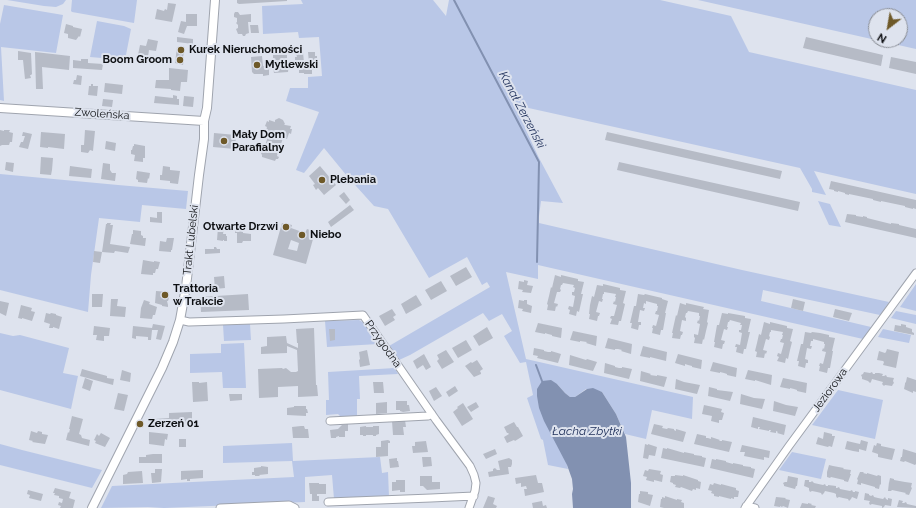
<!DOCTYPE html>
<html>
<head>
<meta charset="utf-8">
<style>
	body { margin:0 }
	#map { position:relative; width:916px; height:508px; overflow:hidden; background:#dee3ee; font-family:Raleway,sans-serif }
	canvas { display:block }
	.north { position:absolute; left:868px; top:8px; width:40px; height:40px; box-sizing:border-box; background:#dee3ee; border:1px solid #8a8e96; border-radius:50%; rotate:211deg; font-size:11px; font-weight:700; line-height:16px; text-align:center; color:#0d0f12 }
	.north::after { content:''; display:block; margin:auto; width:14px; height:18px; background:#6e5928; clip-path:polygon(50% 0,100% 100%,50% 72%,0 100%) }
</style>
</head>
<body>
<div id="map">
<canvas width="916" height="508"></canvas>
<div class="north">N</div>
</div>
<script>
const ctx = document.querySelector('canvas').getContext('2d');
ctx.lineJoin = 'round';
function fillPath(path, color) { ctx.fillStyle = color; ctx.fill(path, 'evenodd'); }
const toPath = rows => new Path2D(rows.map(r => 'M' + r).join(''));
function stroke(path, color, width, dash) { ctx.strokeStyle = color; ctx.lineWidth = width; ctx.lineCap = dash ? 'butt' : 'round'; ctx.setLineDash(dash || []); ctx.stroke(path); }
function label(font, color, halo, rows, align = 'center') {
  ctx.font = font + ' Raleway,sans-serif'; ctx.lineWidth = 4; ctx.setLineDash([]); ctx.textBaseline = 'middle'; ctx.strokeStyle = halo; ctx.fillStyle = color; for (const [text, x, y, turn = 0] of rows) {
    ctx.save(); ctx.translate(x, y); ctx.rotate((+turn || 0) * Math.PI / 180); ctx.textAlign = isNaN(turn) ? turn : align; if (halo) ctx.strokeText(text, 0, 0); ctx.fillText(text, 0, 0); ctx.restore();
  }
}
const green = toPath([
	[7,0,66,0,63,4,56,7,44,6],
	[72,0,137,0,134,23,72,12,71,11],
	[301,0,433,0,446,16,449,0,660,0,731,16,749,52,916,90,916,194,814,171,826,195,812,192,812,189,800,168,524,107,525,128,539,158,563,203,541,201,539,216,539,223,742,270,889,302,880,315,763,290,761,301,871,327,863,339,538,265,538,279,506,272,526,359,693,397,692,419,652,410,646,439,625,434,616,414,602,392,586,389,575,397,570,397,565,393,557,384,567,465,568,469,548,465,543,440,541,439,527,398,533,395,526,362,520,363,504,336,512,331,502,314,489,321,483,313,410,355,399,360,389,346,490,287,487,282,482,285,467,257,429,278,388,209,374,206,347,176,324,148,304,173,296,170,319,112,286,101,290,88,308,88,308,77,322,76,319,37,299,38,298,32,263,34,262,6,303,4],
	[698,0,916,0,916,49],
	[876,16,900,16,900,40,876,40],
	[4,5,63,15,56,53,1,47,4,101,0,100,0,24],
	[97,21,124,26,131,29,125,60,90,57],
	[0,174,118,185,188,191,186,209,142,205,140,222,99,218,91,275,88,312,0,290],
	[818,201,830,204,841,227,829,225],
	[916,284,916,311,900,307],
	[896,311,916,315,916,324,891,318],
	[359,320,364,323,378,344,327,347,325,321],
	[250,324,251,340,224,341,223,325],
	[883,329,911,335,909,343,878,337],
	[0,333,13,336,20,335,69,348,63,373,78,376,71,409,0,390],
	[244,343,246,388,223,388,222,372,190,373,190,354,221,353,221,344],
	[395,368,398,374,359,376,360,399,357,399,357,417,341,417,338,414,326,415,326,400,329,400,328,372],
	[838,390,883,400,875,439,812,425],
	[292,443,293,461,380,457,382,473,388,472,389,497,334,499,332,475,305,477,305,502,164,508,148,507,101,508,112,486,294,477,292,461,223,463,223,446],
	[0,444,22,450,102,470,92,488,0,465],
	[792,452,826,459,821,479,779,470]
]);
const water = toPath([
	[551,380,557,384,565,393,570,397,575,397,587,389,593,388,602,392,616,414,626,437,631,483,631,508,573,508,572,494,573,489,572,479,567,465,544,421,539,408,537,396,537,389,542,381]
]);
const stream = toPath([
	[454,0,539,162,537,262],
	[536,365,542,381]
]);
const building = toPath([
	[237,0,287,0,287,1,239,4,237,3],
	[168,3,176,4,172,22,155,19,157,9,164,11,165,9,167,10],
	[235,12,238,12,240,15,251,14,251,22,248,22,249,33,246,34,245,36,243,36,242,34,238,34,236,29,238,28,238,25,236,23,237,22,237,18,234,17,234,14],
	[186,14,197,14,197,26,187,26,184,34,178,32,181,21,186,22],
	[66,24,73,26,73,27,82,29,80,37,79,36,76,40,68,38,68,34,64,33],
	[250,25,258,25,259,33,251,33],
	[177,37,193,39,193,44,177,42],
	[806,37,883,55,881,66,803,48],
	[148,39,158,41,156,51,149,50,148,57,138,55,140,45,146,46],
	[177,47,185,48,183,57,184,59,183,65,175,63],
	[18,51,31,53,32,74,31,75,30,75,31,78,25,79,23,60,18,60],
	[35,52,70,56,69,70,42,67,43,89,36,89],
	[303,52,304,63,309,63,308,52,315,52,315,56,317,56,317,65,314,66,314,70,312,70,312,74,304,74,304,73,299,73,299,66,295,67,295,57,297,57,296,53],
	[273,55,287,55,287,63,289,63,288,72,274,73,272,63,273,63],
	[262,56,263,66,269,65,269,75,263,76,263,74,254,74,252,72,251,57],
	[891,57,916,62,916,74,889,68],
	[81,59,88,59,88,63,103,64,102,70,73,68,73,60,81,61],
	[169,68,188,70,187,82,181,82,180,91,171,90,171,89,155,88,156,80,169,80],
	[77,75,82,76,81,85,73,84,74,80,76,80],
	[105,83,123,85,122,94,104,92],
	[91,84,93,84,93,86,98,86,97,96,88,95,89,86,91,86],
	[173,95,177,96,177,99,179,99,179,105,154,103,155,96,173,98],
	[184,96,194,97,193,107,183,106],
	[103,99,113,100,112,107,102,106],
	[279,118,283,120,285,124,284,124,285,125,291,126,290,129,292,129,291,134,289,133,287,139,283,138,277,156,279,157,278,159,276,159,275,161,262,157,262,155,261,153,261,152,263,152,269,133,265,132,267,127,265,126,267,121,269,122,269,120,275,122,275,120],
	[0,130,4,131,4,130,10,130,9,132,13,133,12,142,10,142,9,145,2,145,0,146],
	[85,130,95,131,93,151,90,150,88,153,81,152,81,145,84,145],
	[23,132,32,134,28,149,19,147,21,142,23,142,25,136,22,136],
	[41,132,65,134,64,149,48,147,48,148,40,147],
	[607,132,782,171,780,179,605,140],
	[214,133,236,135,235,149,213,147],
	[106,141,116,143,115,151,105,149],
	[134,144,145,146,145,158,143,158,143,162,134,161,135,155,131,154,131,150,132,150,133,146,134,146],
	[41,157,53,158,52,170,51,175,40,174],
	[6,162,14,163,13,172,5,170],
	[619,162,800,202,798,211,617,170],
	[103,163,110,164,110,170,112,173,116,173,115,181,101,179],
	[70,166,92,169,91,178,69,176],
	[163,166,170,167,170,170,180,171,178,184,170,183,170,181,160,180,160,175,162,175],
	[320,166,336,185,324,195,318,188,316,190,313,185,315,184,309,176],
	[137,171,150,173,149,179,148,178,147,183,138,182,138,180,136,179],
	[831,181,916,200,916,209,913,208,913,209,905,207,905,206,881,201,881,202,873,200,873,199,849,194,849,195,845,194,845,193,838,191,838,192,834,191,834,190,829,189],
	[344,192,350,200,346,204,339,196],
	[350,205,354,210,331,227,328,222],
	[157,212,162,212,162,223,150,222,150,217,157,218],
	[847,214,856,215,856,216,863,217,863,216,867,217,867,218,891,224,891,223,899,224,899,225,916,229,916,238,845,222],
	[107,223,111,223,110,225,113,225,110,244,130,247,128,253,115,251,114,253,102,252,106,224,107,224],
	[282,223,292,225,291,228,305,233,307,229,315,232,306,264,273,255],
	[291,240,299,243,297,251,288,249],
	[218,227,224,228,223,234,226,234,226,236,227,236,227,241,224,241,224,240,223,240,223,241,217,240],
	[237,228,243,228,243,233,251,234,251,241,243,241,242,243,237,243,237,233,235,233,235,231,237,231],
	[133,230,141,231,141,235,143,236,143,238,146,238,145,246,130,244,132,234,133,234],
	[167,238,174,238,172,250,171,250,171,252,159,251,160,241,166,242],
	[214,247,216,247,217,249,220,249,220,253,205,254,205,249,214,249],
	[94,251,102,252,100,263,93,262],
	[143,260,154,262,154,261,160,262,158,269,156,269,155,273,153,273,153,275,141,274],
	[466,267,472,277,456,286,450,276],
	[555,275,561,277,561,275,578,279,578,281,584,282,581,294,583,294,579,312,577,311,576,316,569,314,570,310,568,309,569,306,573,307,575,296,572,295,572,292,574,292,575,288,573,287,574,285,563,283,562,285,561,285,560,289,561,290,560,292,557,292,554,303,558,304,557,307,556,306,555,311,547,310,548,305,547,304,549,296,551,287,552,288],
	[224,276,225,288,215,289,214,277],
	[524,280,528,281,527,285,533,286,531,293,522,292,523,290,518,289,519,281,524,282],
	[441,281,447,291,431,300,425,290],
	[603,284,620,288,620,290,626,291,623,303,625,304,621,321,619,321,618,325,610,324,612,319,610,318,611,316,614,316,617,305,613,304,614,301,615,302,616,297,615,297,616,294,604,292,604,294,603,294,602,299,603,299,602,302,599,301,596,312,600,313,599,316,598,316,597,321,589,319,590,314,589,314,590,305,592,296,594,297,597,285,603,286],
	[156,291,169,292,168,298,169,298,168,301,167,301,168,305,168,307,162,306,162,305,155,303],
	[92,294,103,294,102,307,92,307],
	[248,294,249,310,201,312,200,297],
	[638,294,644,295,645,294,662,298,662,299,668,301,665,313,666,313,663,330,661,330,660,335,652,333,653,328,652,328,653,325,656,326,659,315,655,314,656,311,657,311,658,306,657,306,657,304,646,301,646,304,644,303,643,308,645,308,644,311,640,310,638,322,641,322,641,325,639,325,638,330,631,328,632,323,630,323,634,306,636,306],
	[416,295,422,305,406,314,401,304],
	[111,299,118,299,117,306,126,307,125,317,110,316],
	[793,299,805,302,803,311,791,308],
	[144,300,150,302,149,304,157,307,155,315,153,315,152,319,140,318,141,308],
	[519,300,524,301,524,300,527,300,527,304,532,306,531,313,522,311,523,309,518,308],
	[0,301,9,303,6,316,0,313],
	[680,303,686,305,686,303,704,307,703,309,709,310,707,322,708,323,706,331,704,340,703,339,702,344,694,343,695,338,694,337,694,334,698,335,700,324,697,323,698,320,699,321,700,316,699,316,699,313,688,311,687,313,686,313,685,317,686,318,686,321,682,320,680,331,683,332,682,335,681,335,680,339,672,338,673,333,672,333,676,315,677,316],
	[21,305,32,308,31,311,35,312,32,321,22,318,22,319,18,318],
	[392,309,396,315,393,317,395,320,385,326,379,316],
	[835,309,852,313,849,321,833,317],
	[46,313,50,314,51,313,56,314,56,315,62,317,59,329,53,327,53,328,49,328,50,324,44,322],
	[722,313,728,314,728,313,745,316,745,318,751,319,748,332,750,332,746,349,744,349,743,354,736,352,737,347,735,347,736,344,740,345,742,333,739,332,739,330,741,330,742,325,740,325,741,323,730,320,729,322,728,322,727,327,728,327,727,330,724,329,721,340,725,341,724,344,723,344,722,349,714,347,715,342,714,342,717,325,719,325],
	[764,322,770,324,770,322,787,326,787,328,793,329,790,341,792,342,790,350,788,359,786,358,785,363,777,361,779,357,777,356,778,353,781,354,784,343,780,342,781,339,782,339,783,335,782,335,783,332,771,330,771,332,770,332,769,336,770,337,769,340,766,339,763,350,767,351,766,354,765,353,764,358,756,357,757,352,755,351,757,343,759,334,761,335],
	[538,323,562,328,561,338,552,336,552,335,548,334,545,333,545,334,535,332],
	[153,324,165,326,162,337,161,340,156,339,158,330,152,330,151,340,148,340,148,337,136,336,136,339,132,338,133,326,152,328],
	[901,324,906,325,906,327,912,329,912,332,914,333,914,335,894,331,895,325,901,326],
	[94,326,110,328,109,336,104,336,104,341,96,340,97,335,93,335],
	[487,327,493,338,479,346,473,336],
	[314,328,316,385,317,385,318,396,298,397,298,386,278,387,278,397,259,398,258,369,282,368,283,369,286,368,291,372,296,372,298,371,297,350,287,346,287,353,261,354,261,347,267,346,267,337,286,336,287,343,298,348,298,343,297,343,296,329],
	[329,329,335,329,335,340,330,341],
	[573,331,597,336,596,346,586,343,587,342,580,341,580,342,570,340],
	[805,332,811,333,812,332,820,333,829,335,829,337,835,338,832,351,833,351,830,368,828,368,827,373,819,371,820,366,819,366,820,363,823,364,826,352,822,351,823,348,824,349,825,344,824,344,824,342,813,339,813,341,811,341,810,346,812,346,811,349,807,348,805,359,808,360,808,363,806,363,805,368,798,366,799,361,797,361,801,344,803,344],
	[608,338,632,344,631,354,621,351,622,350,618,349,615,349,615,350,605,348],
	[466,340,472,350,458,358,452,348],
	[643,346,667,352,666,361,650,357,650,358,640,356],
	[534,348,544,350,544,351,548,352,551,352,551,351,561,354,558,363,537,358,538,356,533,355],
	[887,349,899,352,896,368,883,365,884,362,883,361,877,360,879,351,885,353,886,352],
	[367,350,370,365,360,367,359,360,360,359,359,352],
	[446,350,454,362,442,369,437,361,439,359,437,355],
	[424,354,431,367,426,370,423,365,417,369,413,361],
	[678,354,702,360,701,369,692,367,692,366,688,365,685,364,685,366,675,363],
	[570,355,586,360,587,359,597,362,593,371,569,365],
	[477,360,483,369,480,371,481,373,481,374,474,377,465,366,471,362,472,363],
	[713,362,737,368,736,377,727,375,727,374,724,373,720,372,720,373,710,371],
	[605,363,615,366,615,367,619,368,622,368,622,367,632,369,629,379,604,373],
	[82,369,107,376,107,378,114,379,113,385,80,376],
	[122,370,131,373,130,382,120,380],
	[748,370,772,375,771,385,755,380,755,381,745,379],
	[641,371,651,374,650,375,657,376,657,375,667,377,664,387,640,381],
	[864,372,870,373,872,372,873,374,875,374,875,373,879,373,883,374,882,376,884,376,886,375,887,377,894,378,893,381,894,383,893,384,892,386,885,385,884,386,882,384,883,382,872,379,871,382,870,383,868,381,862,379,862,377,861,375,863,374],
	[907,377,916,380,916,392,913,391,913,393,904,389,905,384,905,383,906,382],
	[85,378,93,381,90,391,82,388],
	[783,378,807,383,806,393,797,391,797,390,794,389,790,388,790,389,780,387],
	[676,379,684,382,700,385,697,394,675,389],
	[192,382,199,382,199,383,207,382,208,401,193,402],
	[373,382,383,382,384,393,374,393],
	[455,386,458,391,449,397,446,392],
	[436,387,442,396,434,401,429,391],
	[709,387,717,389,717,390,733,392,730,401,708,396],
	[118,393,128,395,124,411,114,409],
	[229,394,242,394,242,400,230,401],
	[741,394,754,398,765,399,762,409,740,404],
	[396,401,407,401,407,405,409,405,410,411,403,412,400,411,400,410,396,410],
	[774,401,786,405,798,407,795,416,773,411],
	[387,402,387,413,376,414,376,403],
	[476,402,479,407,471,412,467,407],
	[463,403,473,419,462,426,453,412,458,408,457,407],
	[704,405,722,409,721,412,724,413,722,420,719,420,719,423,711,421,712,416,702,414],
	[294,406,306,406,306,409,307,409,308,413,306,413,306,416,287,415,287,408,294,407],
	[192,412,192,423,153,426,154,419,169,418,169,413],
	[72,416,83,419,79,434,81,435,82,438,90,440,89,446,66,440,68,432,69,433,70,429,69,429],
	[753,417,786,425,784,435,777,433,778,432,776,431,776,433,770,432,771,430,769,430,769,431,759,429,760,427,758,427,758,429,751,427],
	[405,420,406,427,403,427,404,435,393,435,392,421],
	[514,422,517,427,518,427,523,436,515,441,514,440,507,443,504,437,509,434,508,433,507,433,504,427],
	[348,424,348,431,345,431,345,437,339,437,339,436,336,437,336,438,331,438,330,430,338,429,342,425],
	[654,424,663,426,662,428,667,429,668,428,674,429,674,430,676,431,676,429,686,432,683,442,651,434],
	[301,426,304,426,305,429,308,429,309,438,293,438,292,427],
	[366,426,366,427,373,427,373,426,379,426,379,434,376,435,376,436,373,436,373,435,366,435,366,436,363,436,363,435,360,435,360,427],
	[31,431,37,433,38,431,42,432,42,434,48,435,45,444,32,442,33,441,29,440],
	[149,432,168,434,167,440,165,439,164,446,149,444],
	[824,432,832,434,832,436,835,436,832,447,829,446,828,447,816,444,818,437,823,439],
	[101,433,110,438,105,447,95,443,96,441,94,440,97,434,99,436],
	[697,434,706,436,706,438,708,438,711,439,711,437,720,440,719,441,722,441,722,440,732,442,729,452,694,444],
	[179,439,186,439,186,447,179,447],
	[388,440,390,441,390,443,388,443,388,456,376,457,376,447,381,447,381,441],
	[861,440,868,442,866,451,859,449,859,452,853,451,845,449,847,441,860,444],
	[426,441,428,452,413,453,412,446,415,446,415,442],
	[877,443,881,444,881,446,895,449,892,460,878,457,878,454,872,452,874,445,876,446],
	[645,444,648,445,648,444,657,447,655,456,649,455,648,459,643,458],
	[742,445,770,451,769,458,764,457,764,460,744,456,745,452,740,452],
	[663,448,667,449,667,448,684,453,684,452,694,454,694,455,702,456,702,457,706,458,704,467,661,458],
	[495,449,497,454,486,459,483,454],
	[903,449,916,453,916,464,915,465,905,461,904,462,900,461,901,457,902,457],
	[153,454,162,454,162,463,139,463,139,457,146,457,146,455],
	[422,457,431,457,432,466,423,467],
	[397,458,397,461,398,461,399,467,390,468,389,459],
	[509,458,512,460,512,464,511,467,508,467,509,474,489,477,488,472,493,471,493,469,495,468,497,470,500,470,498,461],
	[712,459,716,460,716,459,726,461,726,462,733,464,733,463,743,465,743,466,751,467,751,468,755,469,753,478,710,468],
	[829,465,833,466,844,468,843,469,851,470,850,474,851,474,848,482,844,481,844,480,831,477,830,478,827,477,827,472],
	[261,466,268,467,268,474,259,475,260,476,255,476,255,475,252,475,252,472,254,472,254,468,261,467],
	[155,469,162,469,161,482,152,483,151,473,155,473],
	[649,469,661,471,660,474,663,475,662,482,654,480,654,482,646,480,647,477,643,476,645,470,648,471],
	[203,470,203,478,190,479,190,481,187,481,187,479,181,480,181,471],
	[142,471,143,483,123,484,123,475,127,474,128,472],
	[860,472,864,472,863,473,867,474,867,473,877,476,878,475,881,476,881,485,880,484,879,489,875,488,875,487,861,483,861,485,857,484,858,480,857,479],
	[536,475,538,483,542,483,544,492,525,496,524,489,527,489,526,486,521,487,521,483,516,484,515,478],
	[675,475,683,476,683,475,698,480,698,481,701,482,700,489,696,488,696,490,693,489,692,491,681,487,680,488,675,487,676,485,673,484,673,483,670,482,671,476,675,476],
	[420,476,432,476,432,482,440,482,440,489,427,490,423,486,420,486],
	[788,476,798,478,797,486,796,486,795,489,784,486,784,485,783,483,785,482,787,482],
	[890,478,894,479,894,480,905,482,912,483,911,487,912,488,909,495,905,494,906,493,892,490,891,491,888,491,889,482,889,483],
	[396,480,405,480,405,492,400,492,400,490,392,491,392,482,396,482],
	[805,480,809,480,809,482,811,482,812,481,814,483,823,485,825,484,826,486,828,486,828,485,836,486,836,488,837,488,839,487,840,489,850,491,852,490,853,492,855,492,855,491,859,492,857,499,852,497,851,499,849,501,848,499,843,498,839,497,837,498,836,496,836,494,834,493,825,491,824,493,822,495,821,493,817,492,812,491,810,492,809,490,809,488,804,486],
	[309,483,319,483,319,484,326,484,326,494,317,494,317,496,319,496,319,501,312,501,312,494,310,494],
	[714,483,721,485,721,484,736,488,736,490,739,491,738,497,734,497,734,499,731,498,731,499,719,496,719,497,714,496,714,494,711,493,712,491,708,490,710,484,713,485],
	[55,488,71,492,69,498,75,500,73,508,60,508,61,506,58,505,59,502,62,503,63,499,59,498,59,496,54,495,55,493,53,493],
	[28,490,43,494,41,501,29,498,30,495,27,494],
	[640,491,648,492,648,494,653,495,650,506,638,502,639,494,640,494],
	[865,493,869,494,869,495,871,496,873,495,874,497,878,498,883,499,885,497,886,499,888,500,888,498,892,499,891,506,885,505,884,507,882,508,882,506,872,504,870,505,869,503,870,501,864,500],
	[488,496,495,498,493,504,497,506,496,508,483,508],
	[665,496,677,500,677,499,682,500,681,502,684,503,684,508,664,508,660,507,661,499,662,499,662,497,665,498],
	[776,497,786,498,785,499,790,500,788,508,783,506,782,507,780,506,780,507,774,506],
	[899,500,903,501,902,503,904,503,906,502,907,504,916,506,916,508,897,507],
	[542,501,543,506,546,505,547,508,533,508,532,503],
	[802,503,808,504,808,503,812,504,811,505,816,506,815,508,800,508]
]);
const minor = toPath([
	[180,320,189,322,284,319,363,315,436,420,470,466,474,475,476,483,475,491,469,508],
	[330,421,428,416,432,414],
	[328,502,431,498,474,496],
	[746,506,755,508],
	[220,508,289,505,295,508],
	[745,508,789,446,916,273]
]);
const tertiary = toPath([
	[0,108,204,121],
	[92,508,162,368,173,342,180,320,186,287,199,175,204,139,204,121,207,108,215,0]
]);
const markers = [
	[181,50,4,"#6e5928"],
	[180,60,4,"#6e5928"],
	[257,65,4,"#6e5928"],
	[224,141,4,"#6e5928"],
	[322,180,4,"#6e5928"],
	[286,227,4,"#6e5928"],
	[302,235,4,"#6e5928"],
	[165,295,4,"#6e5928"],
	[140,424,4,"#6e5928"]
];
const poiNames = [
	["Kurek Nieruchomości",189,50],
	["Boom Groom",172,60,"right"],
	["Mytlewski",265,65],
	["Mały Dom",232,135],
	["Parafialny",232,148],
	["Plebania",330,180],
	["Otwarte Drzwi",278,227,"right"],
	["Niebo",310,235],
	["Trattoria",173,289],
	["w Trakcie",173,302],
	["Zerzeń 01",148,424]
];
const streetNames = [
	["Zwoleńska",102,114,4],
	["Trakt Lubelski",191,240,-84],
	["Przygodna",383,344,55],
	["Jeziorowa",830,390,-54]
];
const waterNames = [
	["Kanał Zerzeński",522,110,62],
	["Łacha Zbytki",587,431]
];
fillPath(green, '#b9c7e7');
fillPath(water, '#8291b1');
stroke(stream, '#8291b1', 2);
fillPath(building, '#b6bbc6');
stroke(minor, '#9fa4ae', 9);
stroke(tertiary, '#9fa4ae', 10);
stroke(minor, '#fff', 7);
stroke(tertiary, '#fff', 8);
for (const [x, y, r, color] of markers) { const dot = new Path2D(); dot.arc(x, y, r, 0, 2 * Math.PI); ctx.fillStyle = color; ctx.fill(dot); stroke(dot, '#dee3ee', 1.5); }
label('bold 11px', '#0d0f12', '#dee3ee', poiNames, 'left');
label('11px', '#0d0f12', '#dee3ee', streetNames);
label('italic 12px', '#1a2b56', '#dee3ee', waterNames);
</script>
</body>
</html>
